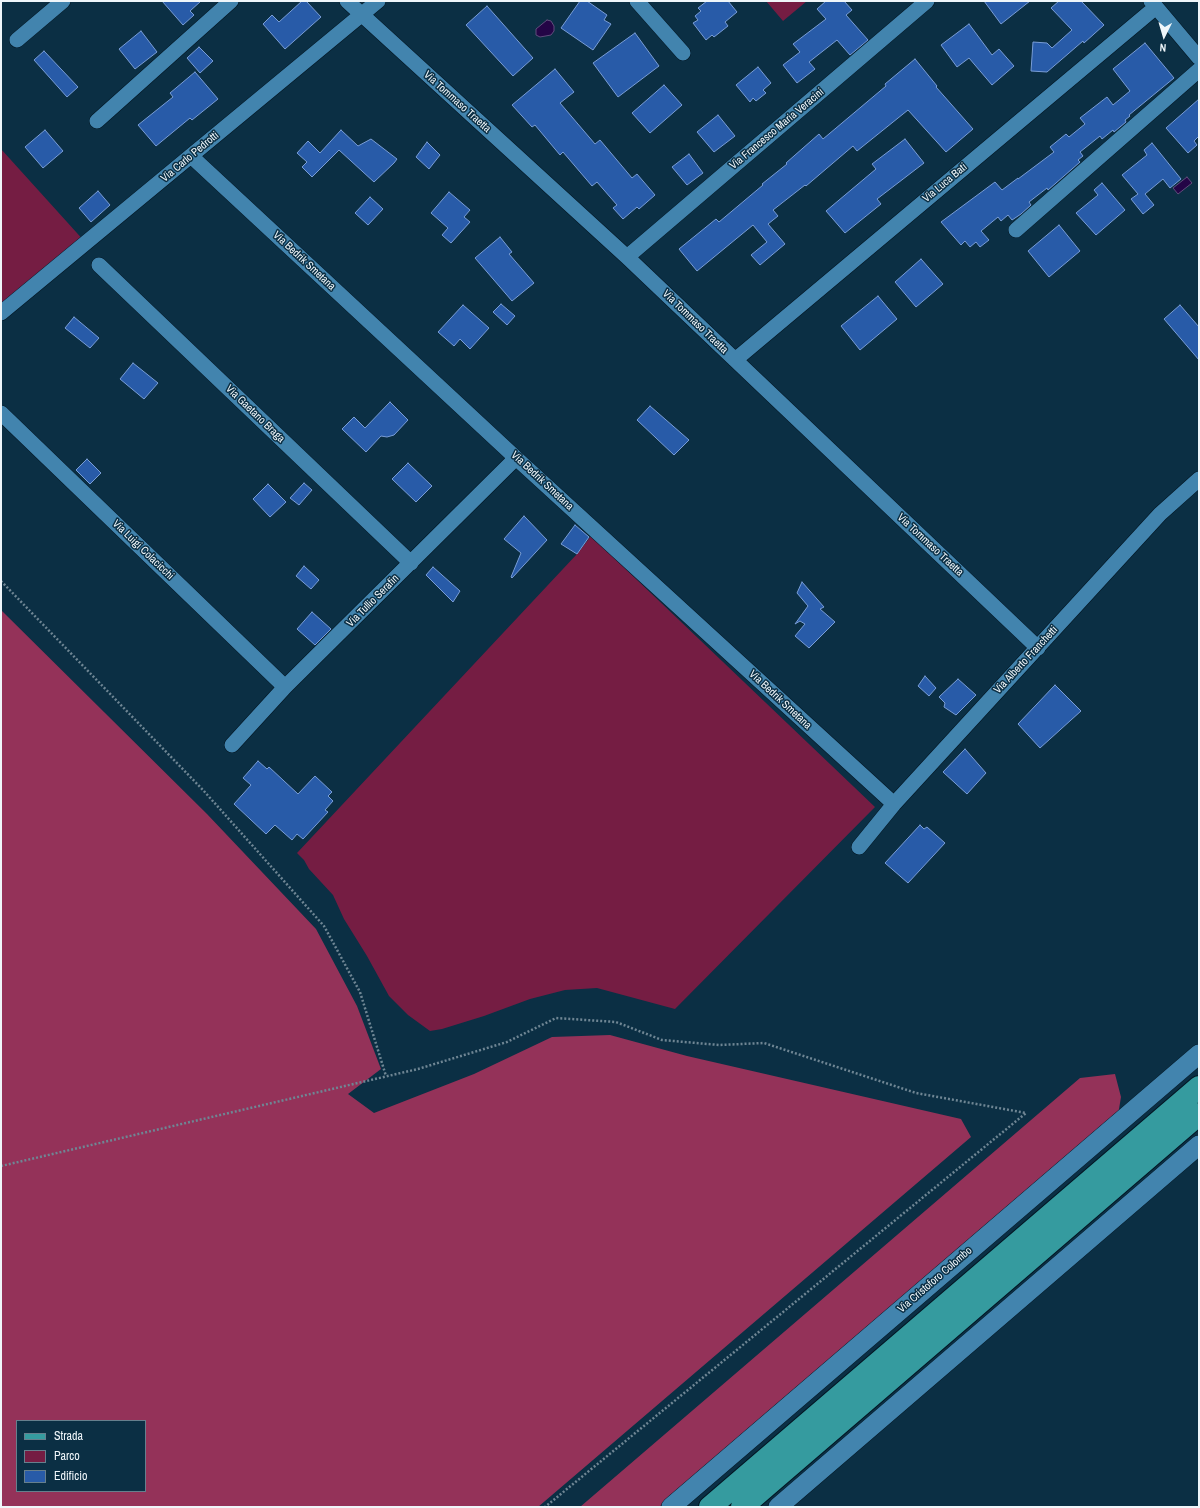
<!DOCTYPE html>
<html>
<head>
<meta charset="utf-8">
<style>
	body { margin:0 }
	#map { position:relative; width:1200px; height:1508px; overflow:hidden; background:#0b2f44; font-family:"Archivo Narrow",sans-serif }
	canvas { display:block }
	.frame { position:absolute; inset:0; border:2px solid #eff6fa; pointer-events:none }
	.legend { position:absolute; left:16px; top:1420px; width:130px; height:72px; box-sizing:border-box; background:#0b2f44; border:1px solid #667f8d; margin:0; padding:5px 7px; list-style:none; font-size:12px; color:#eff6fa }
	.legend li { display:flex; align-items:center; gap:8px; height:20px }
	.legend b { width:20px; border:1px solid #667f8d }
	.north { position:absolute; left:1144px; top:16px; width:40px; height:40px; -webkit-text-stroke:3px #0b2f44; paint-order:stroke; rotate:185deg; font-size:11px; font-weight:700; line-height:16px; text-align:center; color:#eff6fa }
	.north::after { content:''; display:block; margin:auto; width:14px; height:18px; background:#eff6fa; clip-path:polygon(50% 0,100% 100%,50% 72%,0 100%) }
</style>
</head>
<body>
<div id="map">
<canvas width="1200" height="1508"></canvas>
<div class="frame"></div>
<ul class="legend">
<li><b style="height:5px;background:#359b9f"></b>Strada</li>
<li><b style="height:11px;background:#751d43"></b>Parco</li>
<li><b style="height:11px;background:#285ba8"></b>Edificio</li>
</ul>
<div class="north">N</div>
</div>
<script>
const ctx = document.querySelector('canvas').getContext('2d');
ctx.lineJoin = 'round';
function fillPath(path, color) { ctx.fillStyle = color; ctx.fill(path, 'evenodd'); }
const toPath = rows => new Path2D(rows.map(r => 'M' + r).join(''));
function stroke(path, color, width, dash) { ctx.strokeStyle = color; ctx.lineWidth = width; ctx.lineCap = dash ? 'butt' : 'round'; ctx.setLineDash(dash || []); ctx.stroke(path); }
function label(font, color, halo, rows, align = 'center') {
  ctx.font = font + ' "Archivo Narrow",sans-serif'; ctx.lineWidth = 3; ctx.setLineDash([]); ctx.textBaseline = 'middle'; ctx.strokeStyle = halo; ctx.fillStyle = color; for (const [text, x, y, turn = 0] of rows) {
    ctx.save(); ctx.translate(x, y); ctx.rotate((+turn || 0) * Math.PI / 180); ctx.textAlign = isNaN(turn) ? turn : align; if (halo) ctx.strokeText(text, 0, 0); ctx.fillText(text, 0, 0); ctx.restore();
  }
}
const green = toPath([
	[766,1,807,1,783,21],
	[1,149,86,243,1,313],
	[591,536,875,807,675,1009,597,988,565,990,530,999,484,1016,442,1029,430,1031,408,1015,389,996,367,956,344,919,333,895,309,869,304,860,297,853,577,554]
]);
const forest = toPath([
	[1,610,207,814,316,929,357,1006,381,1069,348,1094,374,1113,474,1074,552,1037,610,1035,687,1056,961,1119,971,1137,538,1507,1,1507],
	[17,1421,145,1421,145,1491,17,1491],
	[1115,1074,1121,1097,1118,1115,659,1507,580,1507,1080,1078]
]);
const water = toPath([
	[547,20,551,21,554,26,554,31,551,35,540,37,536,35,536,29,547,20],
	[1187,177,1192,183,1178,194,1173,188,1187,177]
]);
const building = toPath([
	[162,1,201,1,190,11,194,15,183,25,162,1],
	[302,1,306,1,321,17,285,49,263,24,272,15,279,22,302,1],
	[580,1,587,1,607,15,604,20,611,24,593,50,561,28,580,1],
	[707,1,728,1,737,12,725,22,728,26,714,37,712,35,706,40,693,23,698,20,695,16,701,11,698,8,707,1],
	[826,1,844,1,852,10,846,15,868,40,850,55,837,40,809,62,815,69,797,83,783,65,800,52,793,44,826,19,817,9,826,1],
	[984,1,1030,1,1001,24,984,1],
	[1059,1,1081,1,1104,25,1084,43,1083,41,1047,72,1031,71,1033,42,1047,43,1052,48,1072,30,1051,8,1059,1],
	[487,6,533,58,513,76,466,25,487,6],
	[969,24,992,55,999,49,1014,66,992,85,969,58,957,67,941,45,969,24],
	[141,31,157,52,135,69,119,49,141,31],
	[635,33,659,66,618,97,593,63,635,33],
	[1145,43,1174,78,1129,115,1130,116,1125,120,1126,122,1114,132,1113,130,1102,139,1100,136,1080,152,1083,156,1078,160,1080,162,1048,190,1047,188,1029,202,1031,205,1021,214,1012,220,1008,215,1001,221,998,217,981,231,989,240,980,247,976,242,970,247,965,241,961,245,941,222,995,182,1002,190,1018,178,1018,179,1054,152,1050,147,1066,134,1069,137,1085,124,1080,118,1107,97,1113,105,1130,91,1113,69,1145,43],
	[199,47,213,61,200,73,187,58,199,47],
	[44,51,78,87,67,97,34,60,44,51],
	[915,59,937,86,936,87,973,129,946,152,908,110,857,151,853,146,806,186,805,185,773,210,778,216,768,224,785,244,760,265,751,255,767,242,753,225,697,271,679,249,716,219,719,222,763,185,762,184,787,164,786,163,819,134,823,139,886,86,885,84,915,59],
	[758,67,771,83,763,90,766,93,756,101,753,98,750,102,736,85,758,67],
	[555,69,574,92,560,103,595,144,600,140,632,178,637,174,655,195,639,209,637,207,623,219,613,208,617,205,597,182,592,186,563,152,560,155,535,125,532,127,512,105,555,69],
	[195,72,218,99,192,120,190,118,156,146,138,125,173,97,170,93,195,72],
	[664,85,682,105,650,133,632,113,664,85],
	[1199,99,1199,136,1194,141,1197,145,1188,153,1166,128,1199,99],
	[718,115,735,136,714,152,697,132,718,115],
	[45,130,63,151,43,168,25,147,45,130],
	[341,130,358,146,371,139,397,159,394,163,374,182,339,150,312,177,302,167,307,162,297,153,308,141,320,153,341,130],
	[905,139,924,163,877,199,881,204,845,233,826,211,876,169,872,164,905,139],
	[427,142,440,155,429,169,416,157,427,142],
	[1152,143,1181,179,1170,188,1163,179,1145,194,1154,205,1143,214,1131,199,1138,194,1122,175,1147,155,1144,150,1152,143],
	[689,154,703,173,687,185,672,167,689,154],
	[1102,183,1125,210,1096,235,1076,213,1098,195,1094,190,1102,183],
	[98,191,110,205,91,222,79,208,98,191],
	[449,192,470,210,464,217,470,222,451,243,442,235,448,228,431,213,449,192],
	[370,197,383,209,368,225,355,213,370,197],
	[1059,225,1080,251,1049,277,1028,251,1059,225],
	[500,237,512,252,509,254,534,283,512,301,475,258,500,237],
	[921,259,943,284,916,307,895,282,921,259],
	[878,296,897,319,860,350,841,326,878,296],
	[501,304,515,316,507,325,493,312,501,304],
	[463,305,489,328,470,349,460,339,454,346,438,332,463,305],
	[1180,305,1199,327,1199,360,1164,319,1180,305],
	[74,317,99,338,90,348,65,328,74,317],
	[133,363,158,383,144,399,120,379,133,363],
	[390,402,408,420,394,435,387,437,381,436,366,452,342,429,354,417,365,428,390,402],
	[650,406,689,440,674,455,637,420,650,406],
	[87,459,101,473,90,484,76,470,87,459],
	[408,463,432,486,416,502,392,479,408,463],
	[304,483,312,490,299,505,290,498,304,483],
	[268,484,286,502,270,517,253,499,268,484],
	[524,516,547,540,512,578,511,577,521,553,504,539,524,516],
	[575,525,589,537,577,554,561,544,575,525],
	[304,566,319,580,311,589,296,576,304,566],
	[433,567,460,591,453,602,426,575,433,567],
	[802,582,824,607,820,609,835,622,809,648,795,636,805,624,800,621,795,624,808,606,797,593,802,582],
	[312,612,331,629,315,645,297,629,312,612],
	[925,676,936,688,929,696,918,686,925,676],
	[958,679,976,695,956,715,944,707,945,703,939,697,958,679],
	[1055,685,1081,711,1040,748,1018,724,1055,685],
	[965,749,986,773,967,794,943,772,965,749],
	[258,761,267,769,269,767,298,794,315,776,332,792,328,796,333,801,325,810,328,812,303,839,297,834,292,840,275,825,266,834,234,804,251,785,243,778,258,761],
	[920,825,924,829,927,827,945,843,908,883,885,863,920,825]
]);
const path = toPath([
	[1,581,203,790,324,926,360,992,386,1076],
	[1,1166,418,1069,507,1042,556,1018,616,1022,662,1040,719,1045,764,1043,916,1093,1026,1113,545,1507]
]);
const minor = toPath([
	[347,1,627,257,1038,648],
	[637,1,683,53],
	[1151,1,1199,58],
	[17,40,63,1],
	[97,121,231,1],
	[191,156,516,458,894,804],
	[1016,230,1199,70],
	[627,257,927,1],
	[99,265,411,563],
	[1,313,378,1],
	[735,360,1156,7],
	[1,413,285,687],
	[232,745,285,687,516,458],
	[859,847,894,804,1160,514,1199,479]
]);
const tertiary = toPath([
	[671,1507,1199,1054],
	[778,1507,1199,1145]
]);
const primary = toPath([
	[710,1507,1199,1087],
	[742,1507,1199,1114]
]);
const streetNames = [
	["Via Tommaso Traetta",457,102,42],
	["Via Francesco Maria Veracini",777,129,-40],
	["Via Carlo Pedrotti",190,157,-40],
	["Via Luca Bati",945,183,-40],
	["Via Bedrik Smetana",304,261,43],
	["Via Tommaso Traetta",695,322,44],
	["Via Gaetano Braga",255,414,44],
	["Via Bedrik Smetana",542,481,43],
	["Via Tommaso Traetta",930,545,43],
	["Via Luigi Colacicchi",143,550,44],
	["Via Tullio Serafin",373,601,-45],
	["Via Alberto Franchetti",1026,660,-47],
	["Via Bedrik Smetana",780,700,43],
	["Via Cristoforo Colombo",935,1280,-41]
];
fillPath(green, '#751d43');
fillPath(forest, '#943259');
fillPath(water, '#240546');
stroke(water, '#614d7c', 1);
fillPath(building, '#285ba8');
stroke(building, '#799dd6', 1);
stroke(minor, '#031623', 16);
stroke(tertiary, '#031623', 20);
stroke(primary, '#031623', 24);
stroke(path, '#6f8694', 2.5, [2, 2]);
stroke(minor, '#4284ae', 15);
stroke(tertiary, '#4284ae', 19);
stroke(primary, '#359b9f', 22);
label('11px', '#eff6fa', '#0b2f44', streetNames);
</script>
</body>
</html>
